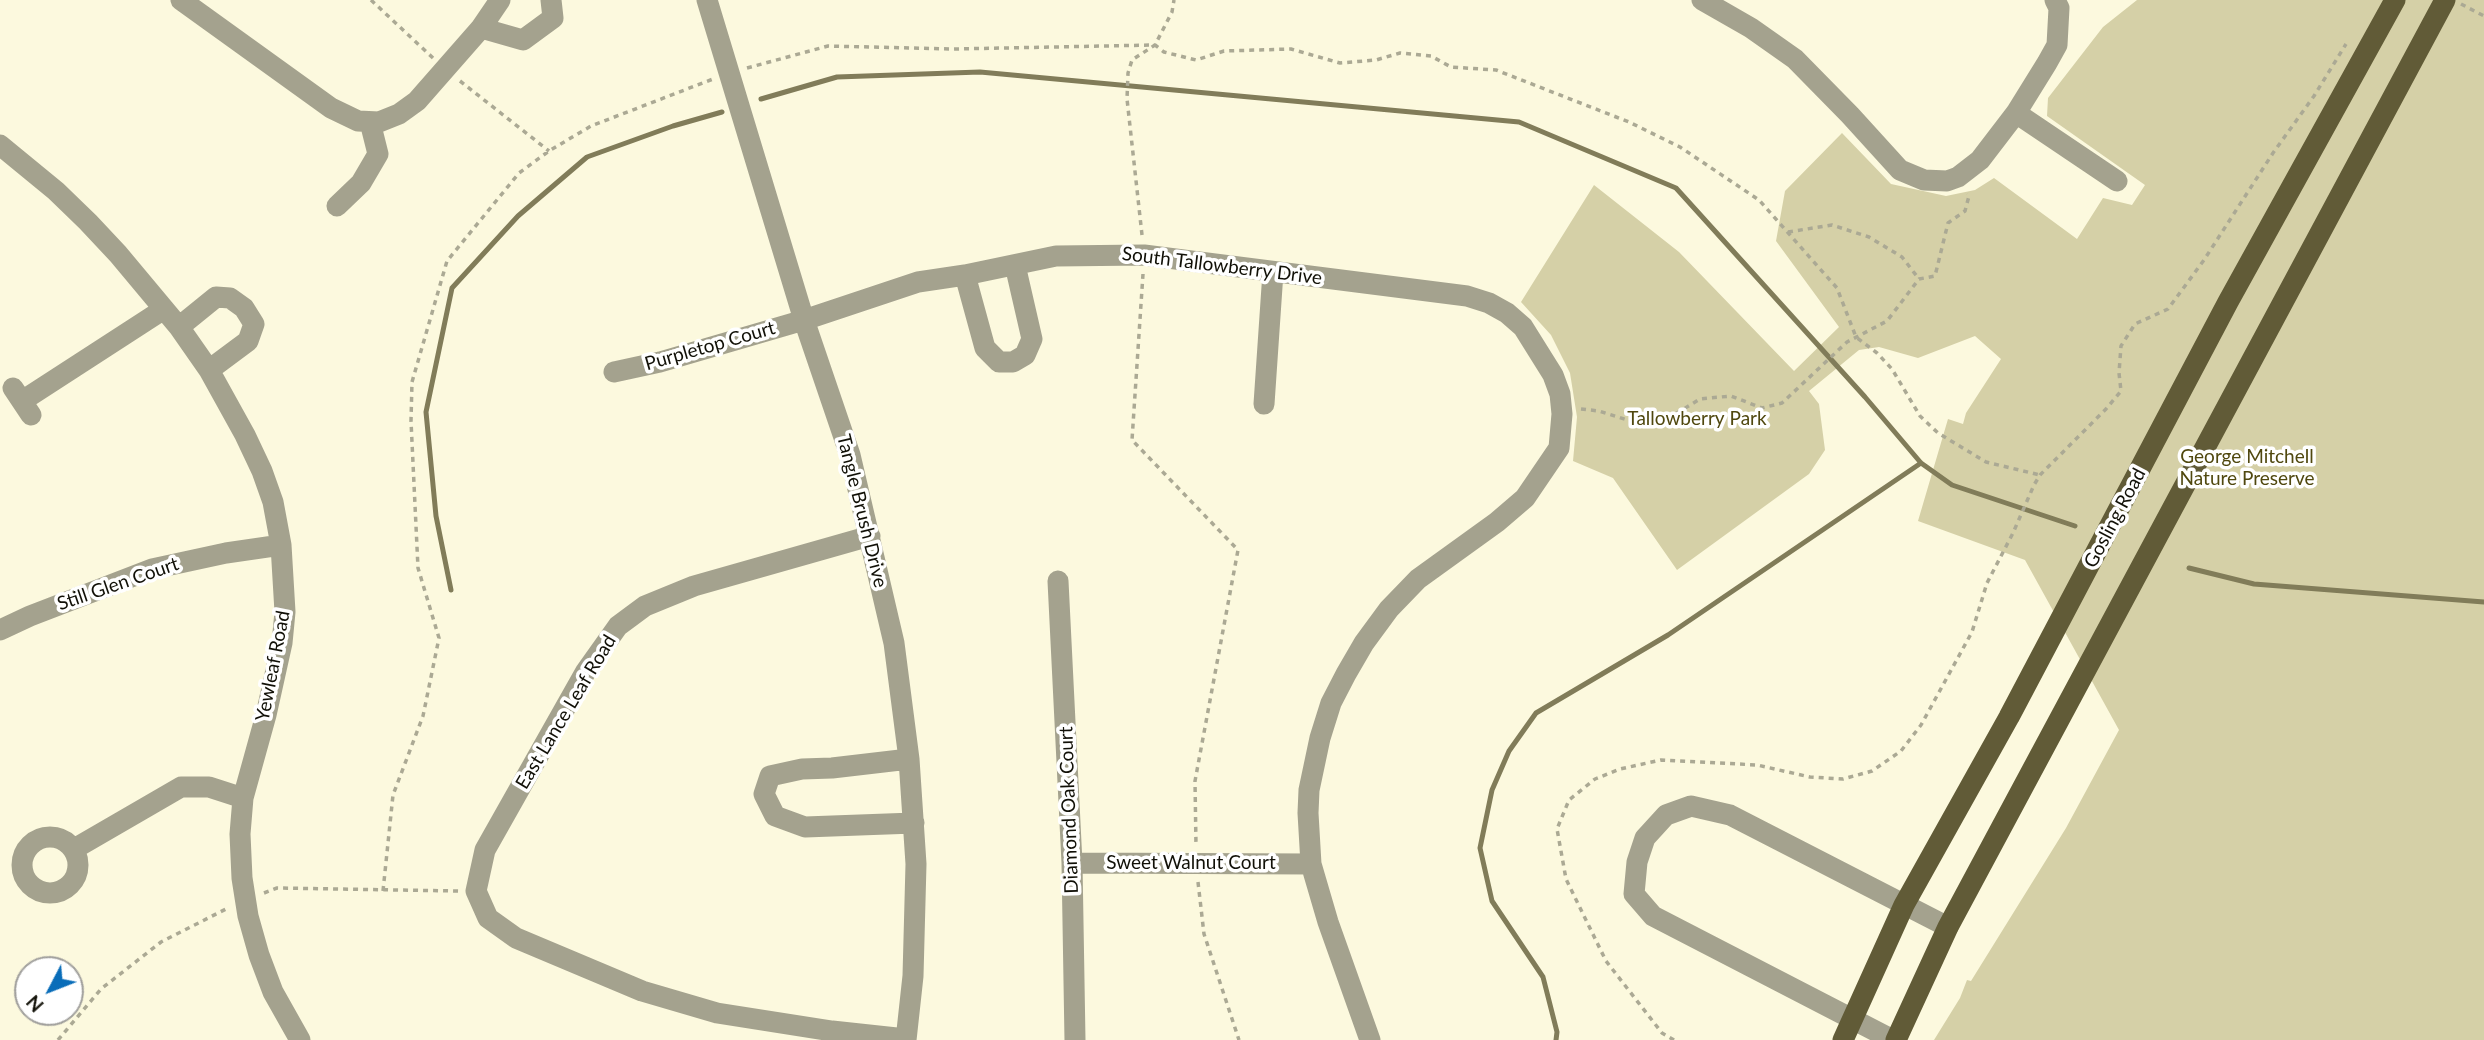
<!DOCTYPE html>
<html>
<head>
<meta charset="utf-8">
<style>
	body { margin:0 }
	#map { position:relative; width:2484px; height:1040px; overflow:hidden; background:#fcf9de; font-family:Lato,sans-serif }
	canvas { display:block }
	.north { position:absolute; left:14px; top:956px; width:70px; height:70px; box-sizing:border-box; background:#fff; border:2px solid #a09f9c; border-radius:50%; rotate:228deg; font-size:19px; font-weight:700; line-height:28px; text-align:center; color:#111007 }
	.north::after { content:''; display:block; margin:auto; width:24px; height:32px; background:#096db9; clip-path:polygon(50% 0,100% 100%,50% 72%,0 100%) }
</style>
</head>
<body>
<div id="map">
<canvas width="2484" height="1040"></canvas>
<div class="north">N</div>
</div>
<script>
const ctx = document.querySelector('canvas').getContext('2d');
ctx.lineJoin = 'round';
function fillPath(path, color) { ctx.fillStyle = color; ctx.fill(path, 'evenodd'); }
const toPath = rows => new Path2D(rows.map(r => 'M' + r).join(''));
function stroke(path, color, width, dash) { ctx.strokeStyle = color; ctx.lineWidth = width; ctx.lineCap = dash ? 'butt' : 'round'; ctx.setLineDash(dash || []); ctx.stroke(path); }
function label(font, color, halo, rows, align = 'center') {
  ctx.font = font + ' Lato,sans-serif'; ctx.lineWidth = 7; ctx.setLineDash([]); ctx.textBaseline = 'middle'; ctx.strokeStyle = halo; ctx.fillStyle = color; for (const [text, x, y, turn = 0] of rows) {
    ctx.save(); ctx.translate(x, y); ctx.rotate((+turn || 0) * Math.PI / 180); ctx.textAlign = isNaN(turn) ? turn : align; if (halo) ctx.strokeText(text, 0, 0); ctx.fillText(text, 0, 0); ctx.restore();
  }
}
const green = toPath([
	[2137,0,2484,0,2484,1040,1934,1040,1960,998,1967,980,1971,981,2066,828,2119,730,2025,560,1918,521,1948,419,1963,424,1966,413,2001,359,1975,336,1918,358,1879,347,1859,350,1809,391,1819,404,1825,450,1809,474,1677,570,1613,478,1573,461,1577,417,1570,373,1551,335,1521,302,1594,185,1679,252,1794,371,1839,327,1776,241,1785,191,1842,133,1891,184,1946,196,1975,190,1994,178,2077,239,2103,198,2132,205,2145,185,2047,116,2048,98,2103,27]
]);
const stream = toPath([
	[761,99,837,77,980,72,1519,122,1676,188,1865,397,1921,463,1952,485,2075,526],
	[2189,568,2254,584,2484,602],
	[451,590,436,516,426,412,452,288,518,216,587,157,673,126,722,112],
	[1556,1040,1557,1032,1543,977,1492,901,1480,848,1492,790,1509,751,1536,713,1668,635,1921,463]
]);
const path = toPath([
	[371,0,433,58],
	[2461,4,2484,16],
	[747,68,828,46,953,49,1155,45,1164,52,1196,60,1224,51,1291,49,1340,63,1376,60,1400,53,1431,56,1451,67,1496,70,1629,122,1680,147,1759,200,1837,288,1856,337,1877,353,1892,369,1920,416,1938,433,1986,462,2040,475],
	[460,81,549,151],
	[1788,232,1832,225,1869,237,1902,257,1919,279],
	[1142,235,1127,99,1128,73,1132,60,1155,45,1172,12,1174,0],
	[1143,274,1132,440,1238,550,1195,781,1196,846],
	[1581,409,1599,411,1637,423,1659,424,1700,399,1731,396,1762,408,1782,403,1847,342,1887,321,1919,279,1935,276,1948,223,1965,211,1969,196,1967,194],
	[1198,882,1204,934,1239,1040],
	[383,891,393,795,423,716,439,638,418,568,411,421,412,382,447,261,519,173,549,151,591,126,713,79],
	[264,893,277,888,459,891],
	[58,1040,101,989,161,942,228,908],
	[1674,1040,1662,1033,1606,961,1566,879,1557,829,1569,800,1595,779,1620,769,1661,760,1757,765,1810,777,1843,779,1872,771,1901,751,1921,725,1972,632,1987,583,2013,533,2034,485,2040,475,2106,409,2121,391,2119,373,2121,346,2135,324,2168,309,2204,260,2273,153,2314,96,2346,44]
]);
const minor = toPath([
	[181,0,331,108,358,121,379,122,399,114,417,101,481,28,500,0],
	[707,0,804,320,850,455,894,643,909,759,916,864,913,976,906,1040],
	[1702,0,1751,28,1795,59,1850,115,1900,170,1924,180,1947,181,1958,177,1980,160,2016,113,2047,63,2057,45,2059,8,2055,0],
	[481,28,523,40,553,18,551,0],
	[2016,113,2117,181],
	[0,145,56,191,88,222,118,254,179,327,209,370,245,435,262,471,273,502,281,545,285,612,282,643,266,715,243,798,240,834,242,878,248,916,259,955,273,992,300,1040],
	[337,206,361,183,378,154,370,122],
	[965,275,985,348,999,362,1013,362,1025,355,1032,339,1015,265],
	[179,327,216,297,230,298,244,308,254,324,248,341,209,370],
	[614,372,660,362,804,320,918,282,965,275,1056,256,1144,255,1467,296,1489,303,1507,313,1523,327,1553,375,1560,394,1562,414,1559,448,1525,498,1497,522,1418,579,1389,609,1364,643,1346,674,1331,703,1320,738,1309,790,1308,813,1311,864,1328,922,1370,1040],
	[13,388,31,415],
	[22,401,164,309],
	[1264,404,1273,272],
	[870,536,694,586,645,606,618,626,586,671,485,850,476,891,488,918,516,938,642,991,717,1013,832,1031,906,1039],
	[1058,581,1072,863,1075,1040],
	[0,630,30,616,152,569,226,553,281,545],
	[909,759,832,768,802,769,770,776,764,794,775,816,805,827,914,823],
	'22 865a28 28 0 1 1 56 0a28 28 0 1 1-56 0Z',
	[74,849,181,787,209,787,243,798],
	[1072,863,1311,864],
	[1893,1040,1653,916,1634,894,1637,862,1645,838,1666,815,1691,806,1730,815,1948,927]
]);
const major = toPath([
	[1843,1040,1904,905,2009,717,2228,302,2395,0],
	[1896,1040,1948,927,2445,0]
]);
const streetNames = [
	["South Tallowberry Drive",1222,266,7],
	["Purpletop Court",710,346,-16],
	["Tangle Brush Drive",862,511,76],
	["Gosling Road",2115,518,-62],
	["Still Glen Court",118,584,-19],
	["Yewleaf Road",273,666,-79],
	["East Lance Leaf Road",566,712,-59],
	["Diamond Oak Court",1069,810,-92],
	["Sweet Walnut Court",1191,863]
];
const parkNames = [
	["Tallowberry Park",1697,419],
	["George Mitchell",2247,457],
	["Nature Preserve",2247,479]
];
fillPath(green, '#d5d0a7');
stroke(stream, '#817c59', 5);
stroke(path, '#aba994', 3.5, [5, 5]);
stroke(minor, '#a4a28e', 21);
stroke(major, '#615b37', 21);
label('19px', '#111007', '#fff', streetNames);
label('19px', '#50480f', '#fff', parkNames);
</script>
</body>
</html>
